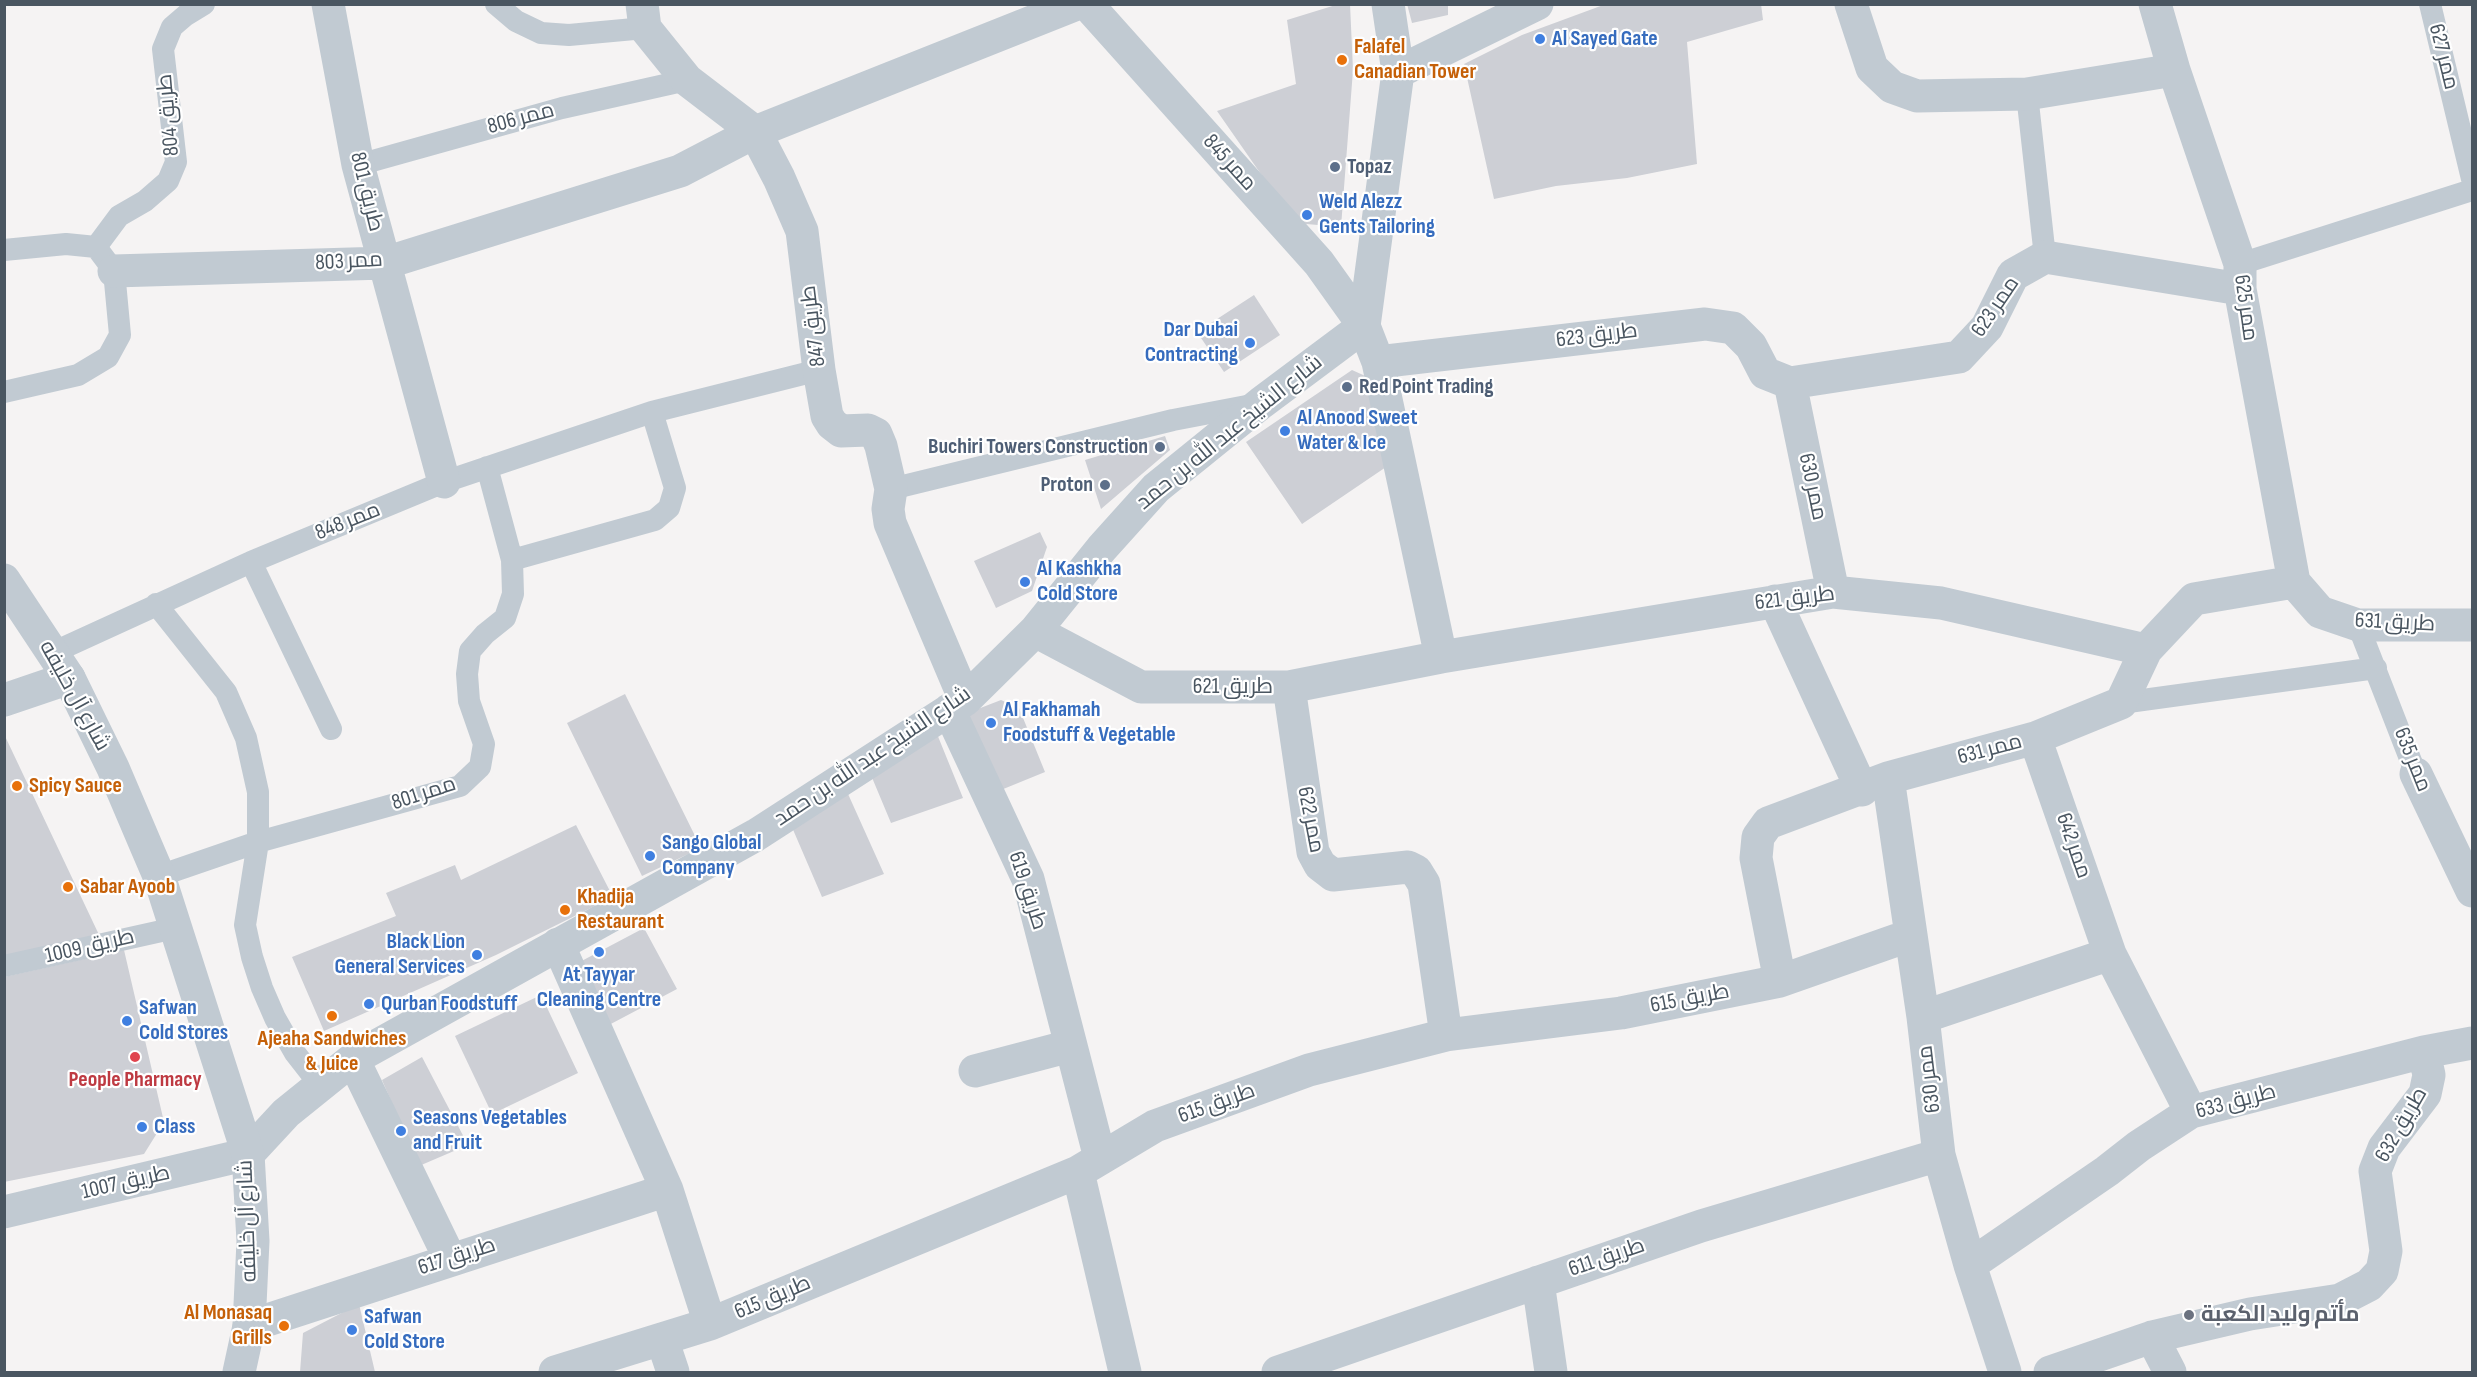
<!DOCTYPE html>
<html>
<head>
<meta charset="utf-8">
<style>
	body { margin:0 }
	#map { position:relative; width:2477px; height:1377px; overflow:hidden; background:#f5f3f3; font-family:"Sofia Sans Condensed",sans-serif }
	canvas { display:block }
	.frame { position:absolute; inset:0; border:6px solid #4a5661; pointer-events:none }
</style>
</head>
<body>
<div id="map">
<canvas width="2477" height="1377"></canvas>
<div class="frame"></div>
</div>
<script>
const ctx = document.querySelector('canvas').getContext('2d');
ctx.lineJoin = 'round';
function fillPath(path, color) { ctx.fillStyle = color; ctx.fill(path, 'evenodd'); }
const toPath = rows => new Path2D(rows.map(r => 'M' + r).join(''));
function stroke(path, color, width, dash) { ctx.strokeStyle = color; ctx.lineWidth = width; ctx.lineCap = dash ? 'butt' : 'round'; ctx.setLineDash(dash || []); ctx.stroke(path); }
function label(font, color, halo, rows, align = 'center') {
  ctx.font = font + ' "Sofia Sans Condensed",Cairo,sans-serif'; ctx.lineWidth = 4.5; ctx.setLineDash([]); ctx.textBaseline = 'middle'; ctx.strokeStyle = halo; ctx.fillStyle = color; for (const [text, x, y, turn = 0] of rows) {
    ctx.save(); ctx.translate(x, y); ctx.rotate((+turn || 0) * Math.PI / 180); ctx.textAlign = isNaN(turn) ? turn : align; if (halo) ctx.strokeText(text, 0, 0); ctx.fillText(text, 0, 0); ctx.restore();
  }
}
const building = toPath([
	[1339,4,1350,4,1353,70,1341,227,1295,223,1217,111,1296,84,1287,20],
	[1407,4,1448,4,1448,15,1412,23],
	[1606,4,1761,4,1763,20,1687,42,1697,164,1627,178,1556,186,1494,199,1464,64,1522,35],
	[1254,295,1280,335,1224,372,1197,332],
	[1352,370,1372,379,1389,465,1302,524,1246,442],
	[1165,436,1170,450,1101,509,1085,460],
	[1040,532,1047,547,1032,591,996,608,974,561],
	[625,694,701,848,642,876,567,723],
	[1001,700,1019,708,1045,772,996,792,965,714],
	[935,729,963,798,891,823,868,768],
	[4,734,101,939,4,957],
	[844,785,884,874,822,897,788,818],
	[576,825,613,897,496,955,324,1031,292,957,396,916,386,893,455,865,461,880],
	[644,928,677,989,607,1026,574,965],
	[124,950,164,1122,144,1154,4,1182,4,977],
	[541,995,578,1073,492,1114,455,1036],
	[422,1057,468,1145,419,1166,382,1080],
	[359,1304,375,1372,300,1372,303,1333]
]);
const service = toPath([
	[496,4,516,21,541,33,569,35,645,28],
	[2430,4,2472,179],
	[2027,94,2045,257],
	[358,165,562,108,687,80],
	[96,247,119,216,145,201,168,181,176,162,163,49,172,27,186,15,204,4],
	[4,250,66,244,96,247,114,271,120,335,108,357,78,375,4,392],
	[2240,264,2472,190],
	[891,489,1173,420,1257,404],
	[512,560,655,520,669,508,675,488,652,412],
	[251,562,331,729],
	[156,604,226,692,246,738,258,792,258,842,245,925,252,957,262,988,275,1018,295,1053,320,1085],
	[2358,625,2416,774],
	[52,653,251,562,444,482,652,412,819,370],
	[2121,703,2376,668],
	[159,876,258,842,460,786,480,767,484,744,469,701,467,674,470,651,485,634,505,618,513,594,512,560,487,467],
	[4,966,175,928]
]);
const minor = toPath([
	[328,4,358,165,444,482],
	[642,4,645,28,687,80,755,132,779,178,802,231,819,370,827,416,832,424,841,431,868,430,876,434,881,446,891,489,888,509,890,523,965,700],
	[1087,4,1319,263,1364,326,1378,362,1441,657],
	[1388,4,1398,72],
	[1851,4,1872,68,1892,87,1917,96,2027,94,2174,70],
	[2155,4,2174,70,2240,264,2240,289,2294,582,2320,612,2358,625,2472,625],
	[114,271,385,263,680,171,755,132,1077,4],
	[1378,362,1705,324,1733,328,1751,346,1765,373,1790,383,1959,357,1987,327,2013,275,2045,257,2240,289],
	[1790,383,1833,592],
	[1775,601,1862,790],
	[1035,631,1141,687,1289,687,1441,657,1833,592,1941,603,2146,650],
	[1289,687,1313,852,1320,865,1333,875,1408,867,1416,871,1424,884,1446,1035],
	[4,700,69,678],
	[949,710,1028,879,1100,1158],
	[2035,738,2110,954,2191,1112],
	[2416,774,2472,891],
	[1888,778,1923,1017,1939,1155,1970,1265,2005,1372],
	[558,944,667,1190,710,1324],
	[1780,981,1756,858,1758,837,1768,823,1888,778,2035,738,2121,703,2146,650,2194,599,2294,582],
	[1923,1017,2110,954],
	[353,1059,450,1259],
	[975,1071,1070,1046],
	[1078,1172,1125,1372],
	[4,1212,248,1154,286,1113,353,1059,756,835,965,700,1035,631,1102,548,1156,488,1261,403,1364,326,1398,72,1537,4],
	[1970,1265,2107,1171,2139,1146,2191,1112,2424,1052,2472,1043],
	[1538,1282,1551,1372],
	[249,1326,667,1190],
	[2152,1337,2170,1372],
	[662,1339,673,1372],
	[555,1372,710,1324,1078,1172,1155,1126,1309,1070,1446,1035,1621,1013,1780,981,1911,935],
	[1278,1372,1701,1226,1939,1155],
	[2050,1372,2152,1337,2250,1314,2340,1300,2369,1285,2382,1271,2386,1251,2375,1171,2384,1148,2425,1094,2429,1075,2424,1052]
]);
const tertiary = toPath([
	[4,580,69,678,113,768,147,848,159,876,248,1154,253,1241,249,1326,239,1372]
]);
const markers = [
	[1540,39,6,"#3f7fe0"],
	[1342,60,6,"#e8710a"],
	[1335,167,6,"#5c6f8a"],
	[1307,215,6,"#3f7fe0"],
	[1250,343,6,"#3f7fe0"],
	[1347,387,6,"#5c6f8a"],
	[1285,431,6,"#3f7fe0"],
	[1160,447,6,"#5c6f8a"],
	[1105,485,6,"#5c6f8a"],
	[1025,582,6,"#3f7fe0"],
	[991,723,6,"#3f7fe0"],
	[17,786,6,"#e8710a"],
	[650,856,6,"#3f7fe0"],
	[68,887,6,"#e8710a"],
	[565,910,6,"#e8710a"],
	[599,952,6,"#3f7fe0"],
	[477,955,6,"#3f7fe0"],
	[369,1004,6,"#3f7fe0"],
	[332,1016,6,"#e8710a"],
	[127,1021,6,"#3f7fe0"],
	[135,1057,6,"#e0444e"],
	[142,1127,6,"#3f7fe0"],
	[401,1131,6,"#3f7fe0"],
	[2189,1315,6,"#6b7280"],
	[284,1326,6,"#e8710a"],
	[352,1330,6,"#3f7fe0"]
];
const shopNames = [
	["Al Sayed Gate",1552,39],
	["Weld Alezz",1319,202],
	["Gents Tailoring",1319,227],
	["Dar Dubai",1238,330,"right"],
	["Contracting",1238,355,"right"],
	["Al Anood Sweet",1297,418],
	["Water & Ice",1297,443],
	["Al Kashkha",1037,569],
	["Cold Store",1037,594],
	["Al Fakhamah",1003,710],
	["Foodstuff & Vegetable",1003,735],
	["Sango Global",662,843],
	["Company",662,868],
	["Black Lion",465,942,"right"],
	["General Services",465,967,"right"],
	["At Tayyar",599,975,"center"],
	["Cleaning Centre",599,1000,"center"],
	["Qurban Foodstuff",381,1004],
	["Safwan",139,1008],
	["Cold Stores",139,1033],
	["Seasons Vegetables",413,1118],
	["and Fruit",413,1143],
	["Class",154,1127],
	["Safwan",364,1317],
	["Cold Store",364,1342]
];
const foodNames = [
	["Falafel",1354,47],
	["Canadian Tower",1354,72],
	["Spicy Sauce",29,786],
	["Sabar Ayoob",80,887],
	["Khadija",577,897],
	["Restaurant",577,922],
	["Ajeaha Sandwiches",332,1039,"center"],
	["& Juice",332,1064,"center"],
	["Al Monasaq",272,1313,"right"],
	["Grills",272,1338,"right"]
];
const streetNames = [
	["ممر 627",2443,57,76],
	["طريق 804",169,115,-95],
	["ممر 806",521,119,-15],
	["ممر 845",1229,163,48],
	["طريق 801",366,192,76],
	["ممر 803",349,262,-3],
	["ممر 623",1996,307,-56],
	["ممر 625",2245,308,82],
	["طريق 847",814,326,-97],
	["طريق 623",1597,336,-7],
	["شارع الشيخ عبد الله بن حمد",1230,433,-39],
	["ممر 630",1812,487,78],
	["ممر 848",348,522,-22],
	["طريق 621",1795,599,-7],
	["طريق 631",2395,623,3],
	["طريق 621",1233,687],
	["شارع آل خليفه",74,696,61],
	["ممر 631",1990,750,-15],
	["شارع الشيخ عبد الله بن حمد",873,757,-34],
	["ممر 635",2412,760,68],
	["ممر 801",424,794,-18],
	["ممر 622",1310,820,79],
	["ممر 642",2073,846,71],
	["طريق 619",1027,891,72],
	["طريق 1009",90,947,-13],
	["طريق 615",1690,999,-11],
	["ممر 630",1930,1079,-97],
	["طريق 633",2236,1102,-15],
	["طريق 615",1217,1104,-20],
	["طريق 632",2402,1125,-60],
	["طريق 1007",126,1183,-13],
	["شارع آل خليفه",248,1221,-92],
	["طريق 617",457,1257,-18],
	["طريق 611",1607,1258,-19],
	["طريق 615",773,1298,-23]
];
const serviceNames = [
	["Topaz",1347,167],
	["Red Point Trading",1359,387],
	["Buchiri Towers Construction",1148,447,"right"],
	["Proton",1093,485,"right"]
];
const healthNames = [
	["People Pharmacy",135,1080]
];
const worshipNames = [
	["مأتم وليد الكعبة",2201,1315]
];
fillPath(building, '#cdcfd5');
stroke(service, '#c1cad2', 22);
stroke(minor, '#c1cad2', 33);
stroke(tertiary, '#c1cad2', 33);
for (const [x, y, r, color] of markers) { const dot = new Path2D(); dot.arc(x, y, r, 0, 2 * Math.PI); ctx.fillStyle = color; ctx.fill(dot); stroke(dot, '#fff', 2); }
label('bold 22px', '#366cbe', '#fff', shopNames, 'left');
label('bold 22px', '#c56008', '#fff', foodNames, 'left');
label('22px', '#4a5661', '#fff', streetNames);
label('bold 22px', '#4e5e75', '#fff', serviceNames, 'left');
label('bold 22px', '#be3a42', '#fff', healthNames);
label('bold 22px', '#5b616d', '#fff', worshipNames, 'left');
</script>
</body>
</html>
